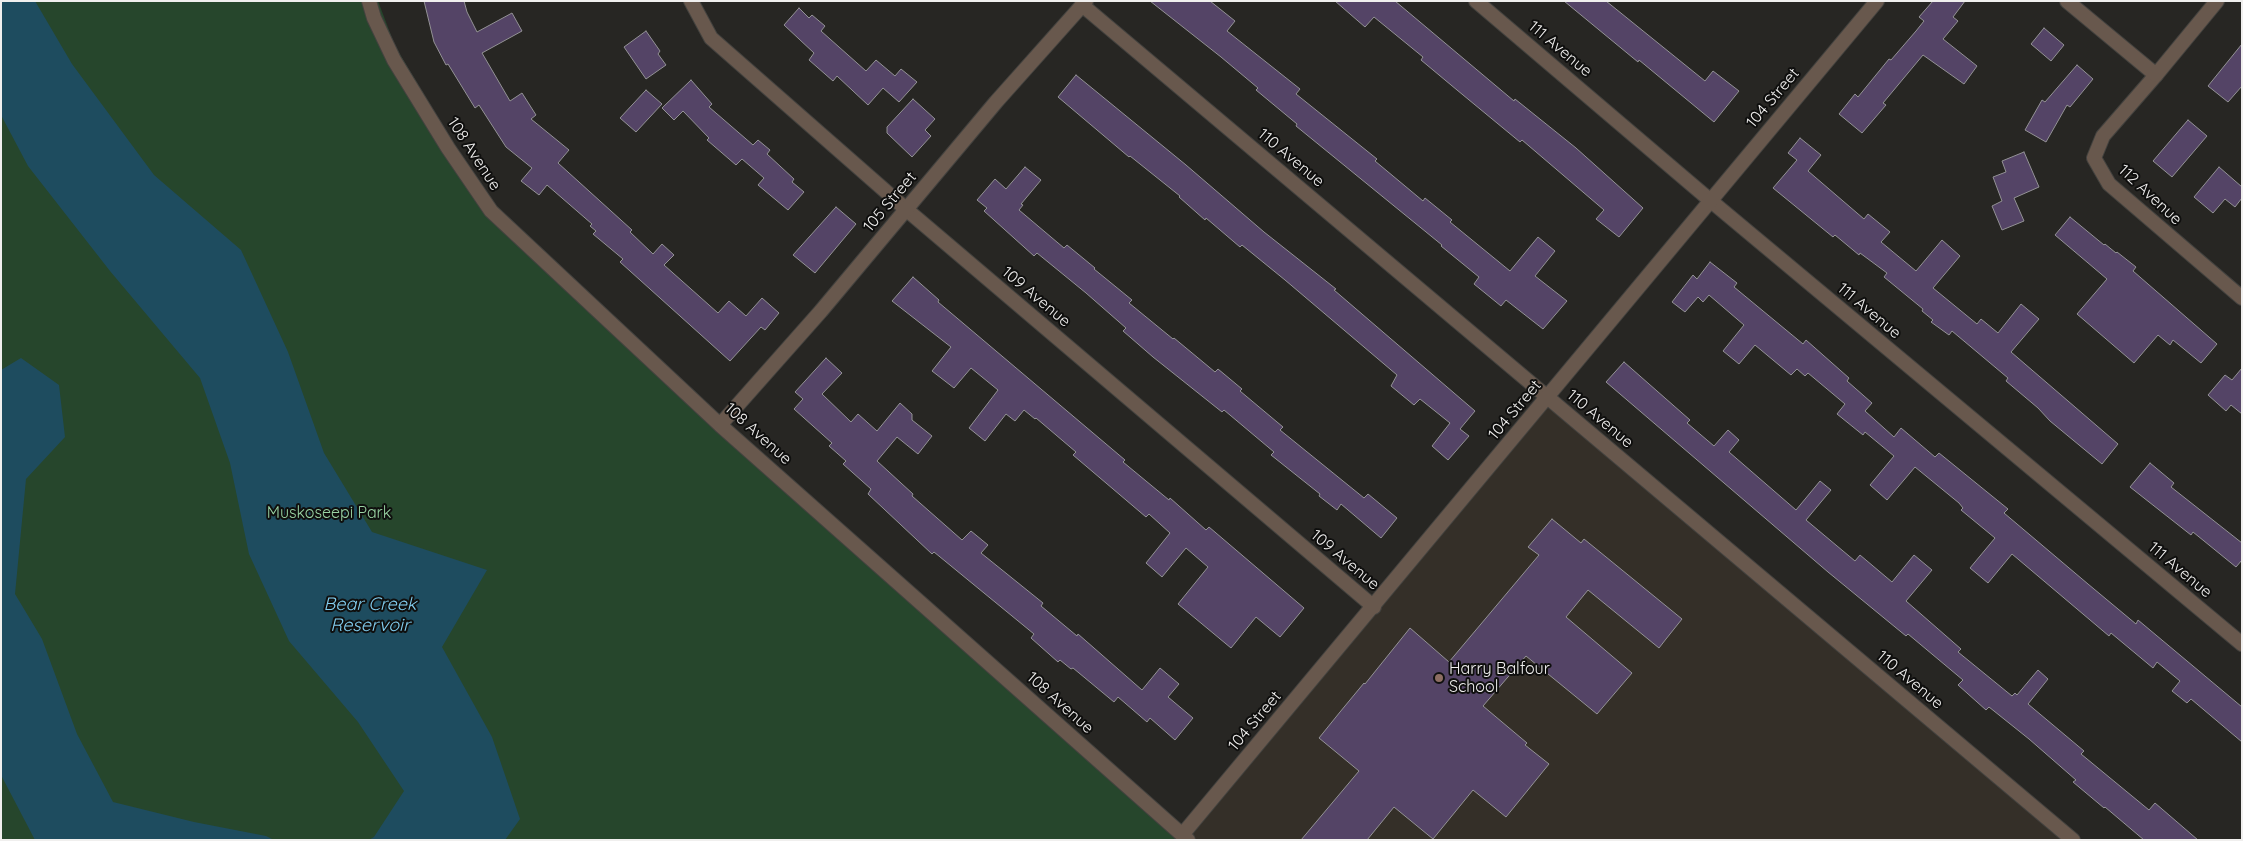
<!DOCTYPE html>
<html>
<head>
<meta charset="utf-8">
<style>
	body { margin:0 }
	#map { position:relative; width:2243px; height:841px; overflow:hidden; background:#272623; font-family:Quicksand,sans-serif }
	canvas { display:block }
	.frame { position:absolute; inset:0; border:2px solid #f0efee; pointer-events:none }
</style>
</head>
<body>
<div id="map">
<canvas width="2243" height="841"></canvas>
<div class="frame"></div>
</div>
<script>
const ctx = document.querySelector('canvas').getContext('2d');
ctx.lineJoin = 'round';
function fillPath(path, color) { ctx.fillStyle = color; ctx.fill(path, 'evenodd'); }
const toPath = rows => new Path2D(rows.map(r => 'M' + r).join(''));
function stroke(path, color, width, dash) { ctx.strokeStyle = color; ctx.lineWidth = width; ctx.lineCap = dash ? 'butt' : 'round'; ctx.setLineDash(dash || []); ctx.stroke(path); }
function label(font, color, halo, rows, align = 'center') {
  ctx.font = font + ' Quicksand,sans-serif'; ctx.lineWidth = 4; ctx.setLineDash([]); ctx.textBaseline = 'middle'; ctx.strokeStyle = halo; ctx.fillStyle = color; for (const [text, x, y, turn = 0] of rows) {
    ctx.save(); ctx.translate(x, y); ctx.rotate((+turn || 0) * Math.PI / 180); ctx.textAlign = isNaN(turn) ? turn : align; if (halo) ctx.strokeText(text, 0, 0); ctx.fillText(text, 0, 0); ctx.restore();
  }
}
const built = toPath([
	[1548,398,2073,840,1188,840,1182,835]
]);
const green = toPath([
	[1,1,378,1,395,46,505,230,1182,840,1,840]
]);
const water = toPath([
	[1,1,35,1,72,64,154,175,241,250,288,352,324,453,372,532,487,570,442,647,492,737,520,819,505,840,369,840,374,837,404,791,358,722,289,641,249,554,230,463,200,378,110,271,28,166,1,115],
	[21,358,59,385,65,437,26,479,15,594,42,639,77,734,113,802,194,822,266,836,274,840,35,840,1,775,1,370]
]);
const building = toPath([
	[424,1,464,1,467,12,477,32,512,13,522,31,482,53,510,101,522,93,536,115,531,119,569,150,558,163,632,230,630,232,653,254,662,244,674,255,664,265,718,313,729,301,746,316,762,298,779,313,765,330,761,327,730,361,620,262,623,259,593,234,596,231,590,226,592,224,547,185,539,195,521,181,532,168,506,147,479,105,475,108,448,64,446,65,434,42,424,1],
	[1150,1,1210,1,1235,21,1227,31,1300,89,1296,94,1377,159,1375,161,1423,201,1425,198,1452,220,1450,222,1510,271,1538,237,1555,251,1535,276,1567,301,1543,329,1506,300,1501,306,1474,284,1479,277,1441,246,1442,245,1296,126,1297,124,1256,90,1258,88,1221,57,1150,1],
	[1335,1,1395,1,1514,101,1515,99,1576,148,1643,208,1619,237,1596,219,1604,210,1522,140,1520,142,1457,90,1421,60,1423,57,1374,17,1365,27,1335,1],
	[1564,1,1606,1,1705,81,1713,71,1739,91,1714,122,1639,60,1638,62,1564,1],
	[1933,1,1965,1,1953,17,1958,21,1943,39,1977,66,1964,84,1923,55,1883,103,1886,105,1862,133,1839,114,1855,94,1858,97,1889,59,1891,60,1916,31,1924,21,1919,17,1933,1],
	[799,8,809,18,812,15,825,26,821,31,866,71,876,60,895,76,901,69,917,82,899,102,883,88,868,105,837,76,833,81,809,60,814,53,784,25,799,8],
	[2044,28,2064,45,2051,61,2031,44,2044,28],
	[646,31,660,51,658,54,666,65,646,79,624,47,646,31],
	[2242,44,2242,86,2228,102,2208,86,2242,44],
	[2077,65,2093,79,2070,107,2067,105,2046,142,2025,130,2042,100,2045,102,2077,65],
	[1076,75,1186,165,1264,232,1336,289,1334,290,1475,411,1460,429,1469,436,1448,460,1432,446,1450,423,1420,399,1414,405,1391,386,1397,375,1285,280,1242,245,1240,247,1206,218,1205,220,1179,197,1180,196,1130,156,1129,157,1058,97,1076,75],
	[691,80,712,104,709,107,753,145,758,140,770,150,767,154,794,179,792,182,804,192,788,210,758,185,764,178,742,159,736,165,707,140,709,138,683,111,674,120,662,108,691,80],
	[646,90,662,104,636,132,620,118,646,90],
	[913,99,935,119,925,130,931,136,912,157,887,133,887,127,913,99],
	[2188,120,2207,136,2172,177,2153,161,2188,120],
	[1800,138,1821,155,1808,171,1864,219,1868,214,1890,232,1881,242,1916,271,1942,240,1960,256,1933,288,1977,324,1981,319,1998,333,2021,304,2039,319,2011,352,2118,444,2102,464,2050,421,2038,408,2006,381,2008,378,1952,331,1949,335,1931,322,1933,320,1922,311,1923,309,1884,277,1887,273,1860,253,1859,255,1835,235,1833,237,1773,188,1797,160,1788,153,1800,138],
	[2024,152,2039,187,2014,198,2024,221,2002,230,1992,206,2002,201,1993,177,2006,172,2002,161,2024,152],
	[1025,167,1041,180,1021,204,1023,205,1019,210,1064,248,1067,245,1095,268,1094,269,1132,300,1129,303,1173,339,1174,338,1215,372,1218,369,1242,389,1240,391,1283,427,1280,430,1364,498,1368,494,1397,518,1381,538,1341,504,1337,510,1319,496,1320,494,1271,455,1274,452,1224,410,1222,412,1153,357,1123,331,1126,328,1086,293,1037,253,1034,256,984,211,987,208,977,200,995,179,1006,189,1025,167],
	[2219,167,2242,187,2242,198,2235,207,2225,199,2213,213,2194,197,2219,167],
	[836,207,856,224,815,273,793,255,836,207],
	[2070,217,2104,245,2105,244,2116,253,2117,252,2136,267,2133,271,2217,344,2201,363,2173,340,2170,345,2158,335,2134,363,2077,314,2107,279,2055,235,2070,217],
	[1710,262,1737,283,1734,287,1803,344,1806,340,1849,378,1847,381,1872,403,1865,411,1894,437,1901,428,1935,457,1939,453,2008,509,2004,513,2088,584,2136,624,2138,620,2242,707,2242,742,2191,699,2187,703,2172,691,2180,681,2157,662,2153,668,2111,633,2109,636,2012,554,1988,583,1970,568,1995,538,1961,510,1963,508,1959,503,1915,467,1887,500,1870,485,1894,456,1865,432,1863,435,1837,414,1845,404,1808,373,1805,376,1797,369,1791,375,1755,345,1739,364,1723,351,1744,325,1709,295,1703,302,1698,297,1685,312,1672,302,1693,275,1697,279,1710,262],
	[913,277,939,300,938,302,1125,460,1123,462,1169,500,1170,498,1206,530,1209,527,1304,608,1280,637,1256,617,1231,648,1178,604,1208,567,1186,548,1162,577,1146,563,1170,533,1149,514,1146,517,1073,455,1076,452,1036,418,1035,419,1024,410,1015,421,1006,414,985,441,969,428,998,390,971,368,954,388,932,371,951,347,892,301,913,277],
	[826,358,842,373,822,394,851,422,858,414,877,431,900,403,912,414,912,420,932,436,918,454,897,437,877,461,913,494,912,496,962,540,971,531,988,545,981,553,1043,603,1041,606,1077,636,1078,634,1142,690,1160,668,1179,684,1168,697,1193,718,1175,740,1150,718,1147,722,1118,697,1114,702,1073,668,1071,669,1060,660,1058,662,1031,638,1034,634,934,552,932,554,868,494,871,489,843,464,846,461,829,446,832,443,794,409,803,399,795,392,826,358],
	[1624,362,1690,420,1687,423,1714,446,1728,430,1739,440,1729,452,1796,510,1820,481,1831,490,1806,520,1855,561,1860,555,1892,582,1914,555,1932,570,1906,601,1961,649,1958,652,2012,696,2015,693,2017,695,2038,670,2048,679,2028,704,2084,751,2081,754,2149,810,2155,803,2198,840,2144,840,2105,807,2104,808,2073,782,2076,780,2029,739,1989,707,1986,710,1958,685,1963,680,1908,634,1906,636,1828,572,1606,382,1624,362],
	[2242,368,2242,414,2231,405,2226,411,2208,395,2225,375,2232,380,2242,368],
	[2150,463,2174,483,2171,487,2242,543,2242,560,2236,567,2193,532,2191,535,2130,487,2150,463],
	[1552,519,1581,543,1584,539,1682,619,1666,639,1659,648,1588,590,1566,617,1632,673,1597,714,1526,656,1483,706,1527,743,1525,745,1549,764,1506,817,1473,790,1433,839,1394,807,1367,840,1301,840,1359,771,1319,738,1340,712,1364,683,1365,684,1410,628,1449,662,1539,555,1528,547,1552,519]
]);
const minor = toPath([
	[691,1,711,38,907,210,1374,607],
	[1476,1,1711,201,2242,644],
	[1082,5,2073,840],
	[2156,75,2103,136,2094,158,2109,184,2242,298]
]);
const tertiary = toPath([
	[369,1,374,18,394,60,448,148,491,211,720,425,1188,840],
	[2067,1,2156,75,2217,1],
	[720,425,821,311,996,102,1086,1],
	[1182,835,1877,1]
]);
const markers = [
	[1439,678,5,"#8d6e63"]
];
const streetNames = [
	["111 Avenue",1560,49,40],
	["104 Street",1773,98,-50],
	["108 Avenue",474,154,57],
	["110 Avenue",1291,158,40],
	["112 Avenue",2150,195,43],
	["105 Street",890,202,-50],
	["109 Avenue",1036,297,40],
	["111 Avenue",1869,311,40],
	["104 Street",1515,410,-50],
	["110 Avenue",1600,419,40],
	["108 Avenue",758,434,42],
	["109 Avenue",1345,560,40],
	["111 Avenue",2180,570,40],
	["110 Avenue",1910,680,40],
	["108 Avenue",1060,703,42],
	["104 Street",1255,721,-50]
];
const parkNames = [
	["Muskoseepi Park",329,513]
];
const poiNames = [
	["Harry Balfour",1449,669],
	["School",1449,687]
];
const waterNames = [
	["Bear Creek",370,605],
	["Reservoir",370,626]
];
fillPath(built, '#342f28');
fillPath(green, '#26462c');
fillPath(water, '#1e4c5f');
fillPath(building, '#544466');
stroke(building, '#939295', 1);
stroke(minor, '#43423f', 16);
stroke(tertiary, '#43423f', 16);
stroke(minor, '#68584d', 14);
stroke(tertiary, '#68584d', 14);
for (const [x, y, r, color] of markers) { const dot = new Path2D(); dot.arc(x, y, r, 0, 2 * Math.PI); ctx.fillStyle = color; ctx.fill(dot); stroke(dot, '#0f0f0e', 2); }
label('16px', '#f0efee', '#0f0f0e', streetNames);
label('16px', '#9ad4a4', '#0f0f0e', parkNames);
label('16px', '#f0efee', '#0f0f0e', poiNames, 'left');
label('italic 18px', '#83cff1', '#0f0f0e', waterNames);
</script>
</body>
</html>
